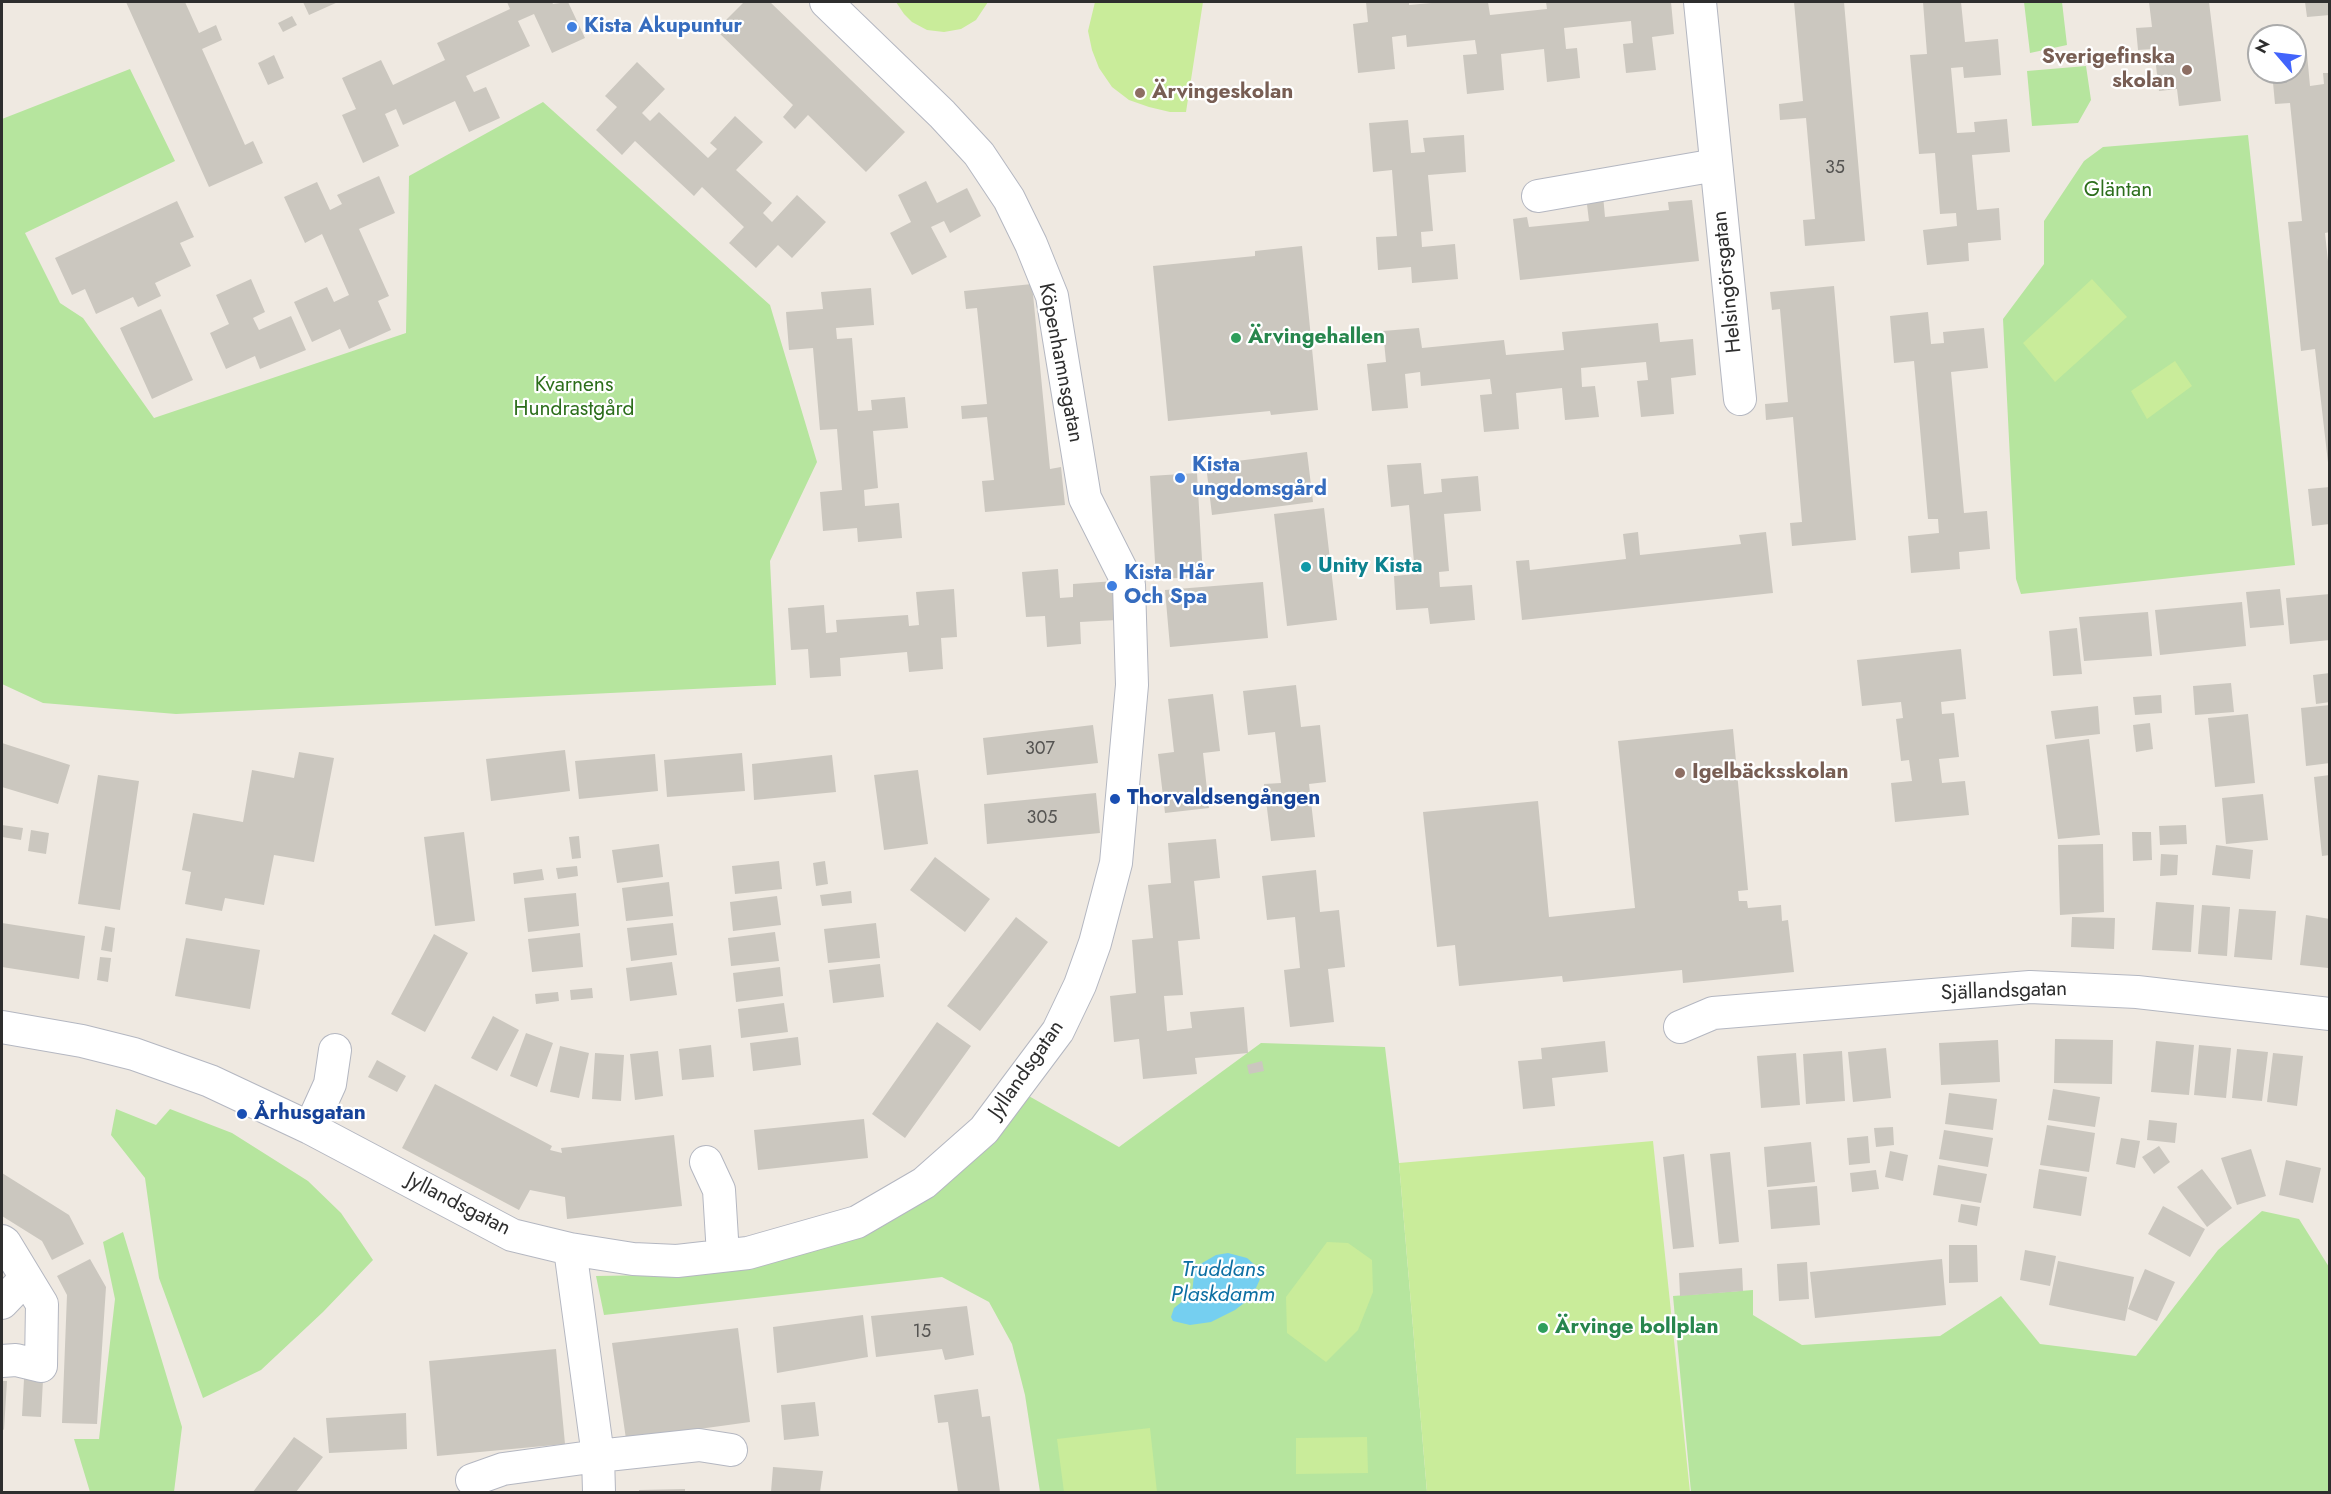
<!DOCTYPE html>
<html>
<head>
<meta charset="utf-8">
<style>
	body { margin:0 }
	#map { position:relative; width:2331px; height:1494px; overflow:hidden; background:#efe9e1; font-family:Jost,sans-serif }
	canvas { display:block }
	.frame { position:absolute; inset:0; border:3px solid #2e2e2e; pointer-events:none }
	.north { position:absolute; left:2247px; top:24px; width:60px; height:60px; box-sizing:border-box; background:#fff; border:2px solid #ababab; border-radius:50%; rotate:298deg; font-size:16px; font-weight:700; line-height:24px; text-align:center; color:#2e2e2e }
	.north::after { content:''; display:block; margin:auto; width:21px; height:27px; background:#4264fb; clip-path:polygon(50% 0,100% 100%,50% 72%,0 100%) }
</style>
</head>
<body>
<div id="map">
<canvas width="2331" height="1494"></canvas>
<div class="frame"></div>
<div class="north">N</div>
</div>
<script>
const ctx = document.querySelector('canvas').getContext('2d');
ctx.lineJoin = 'round';
function fillPath(path, color) { ctx.fillStyle = color; ctx.fill(path, 'evenodd'); }
const toPath = rows => new Path2D(rows.map(r => 'M' + r).join(''));
function stroke(path, color, width, dash) { ctx.strokeStyle = color; ctx.lineWidth = width; ctx.lineCap = dash ? 'butt' : 'round'; ctx.setLineDash(dash || []); ctx.stroke(path); }
function label(font, color, halo, rows, align = 'center') {
  ctx.font = font + ' Jost,sans-serif'; ctx.lineWidth = 4.5; ctx.setLineDash([]); ctx.textBaseline = 'middle'; ctx.strokeStyle = halo; ctx.fillStyle = color; for (const [text, x, y, turn = 0] of rows) {
    ctx.save(); ctx.translate(x, y); ctx.rotate((+turn || 0) * Math.PI / 180); ctx.textAlign = isNaN(turn) ? turn : align; if (halo) ctx.strokeText(text, 0, 0); ctx.fillText(text, 0, 0); ctx.restore();
  }
}
const green = toPath([
	[2024,2,2062,2,2067,45,2030,53],
	[2086,66,2091,100,2078,123,2032,126,2027,71],
	[130,69,175,161,25,233,60,303,83,318,154,418,406,333,409,176,543,102,770,305,817,462,770,561,776,685,176,714,43,703,2,684,2,119],
	[2248,135,2295,565,2021,594,2016,579,2003,319,2044,264,2044,221,2084,161,2103,147],
	[1261,1043,1385,1047,1399,1163,1427,1492,1040,1492,1025,1395,1012,1344,989,1302,942,1277,604,1315,596,1276,713,1274,881,1221,1027,1095,1119,1147],
	[116,1109,156,1125,170,1109,232,1133,308,1181,341,1213,373,1260,323,1312,261,1370,203,1398,159,1278,145,1178,111,1135],
	[2262,1211,2299,1219,2329,1267,2329,1492,1691,1492,1673,1296,1753,1290,1753,1315,1802,1345,1940,1336,2001,1296,2040,1344,2136,1356,2218,1250],
	[123,1232,182,1427,174,1492,90,1492,74,1439,99,1439,115,1299,103,1242]
]);
const pitch = toPath([
	[896,2,988,2,976,20,961,29,944,32,927,30,912,22,904,14],
	[1095,2,1203,2,1186,112,1170,112,1149,107,1129,100,1112,87,1099,68,1092,50,1088,31],
	[2092,279,2127,317,2055,382,2023,343],
	[2175,361,2192,386,2147,419,2131,391],
	[1653,1141,1690,1492,1427,1492,1399,1163],
	[1327,1242,1348,1243,1372,1260,1373,1292,1358,1330,1326,1362,1287,1333,1286,1297],
	[1150,1428,1157,1492,1064,1492,1057,1439],
	[1367,1437,1368,1473,1296,1474,1296,1438]
]);
const water = toPath([
	[1228,1253,1247,1258,1255,1265,1260,1279,1252,1297,1235,1310,1211,1322,1190,1325,1173,1321,1171,1317,1174,1308,1192,1294,1194,1274,1197,1266,1216,1255]
]);
const building = toPath([
	[126,2,185,2,199,33,216,25,222,40,202,49,245,145,253,141,263,163,209,187],
	[303,2,338,2,309,15],
	[507,2,552,2,553,4,568,2,585,38,552,53,534,14,518,21,530,46,466,76,474,92,486,87,500,118,469,132,455,101,403,125,396,109,385,114,399,146,363,163,342,115,356,109,342,78,381,60,393,85,445,60,437,43,510,9],
	[744,2,770,2,905,132,866,172,808,115,795,129,783,117,793,105,716,30],
	[1366,2,1409,2,1409,5,1443,2,1488,2,1490,15,1547,9,1546,2,1671,2,1674,34,1652,37,1656,70,1626,73,1623,44,1633,43,1631,21,1564,28,1566,49,1577,48,1580,78,1547,82,1544,49,1501,54,1504,90,1467,94,1463,55,1477,54,1475,40,1407,47,1406,35,1392,37,1395,69,1358,73,1353,24,1368,22],
	[1794,2,1844,2,1865,241,1805,246,1803,220,1815,219,1806,118,1780,120,1779,104,1803,101],
	[1923,2,1961,2,1965,42,1998,39,2001,75,1964,78,1963,67,1951,68,1957,133,1975,132,1974,122,2007,119,2010,152,1972,155,1977,210,1999,208,2001,240,1968,243,1969,261,1927,265,1923,230,1957,226,1956,213,1940,214,1935,153,1919,154,1910,55,1927,54],
	[2149,2,2209,2,2221,101,2179,106,2177,89,2159,91,2154,49,2138,50,2136,28,2152,27],
	[2305,2,2330,2,2330,15,2307,17],
	[292,16,297,25,283,32,278,23],
	[2307,54,2310,86,2324,84,2323,73,2330,73,2330,232,2325,233,2330,280,2330,480,2315,349,2301,351,2288,222,2302,221,2290,103,2275,104,2272,72,2295,72,2295,55],
	[274,55,284,78,268,85,258,63],
	[637,62,665,89,642,113,650,121,659,112,708,158,717,149,710,143,735,116,763,142,736,170,772,203,763,213,772,222,797,195,826,222,792,258,778,245,756,268,729,243,744,227,702,187,694,196,635,141,622,155,596,130,617,107,605,96],
	[1408,120,1411,153,1425,152,1423,138,1464,135,1466,172,1428,175,1433,231,1421,232,1422,247,1455,244,1458,279,1412,283,1411,267,1378,270,1376,237,1397,236,1392,170,1373,172,1369,123],
	[379,176,395,213,359,229,389,296,378,301,391,330,349,349,340,329,312,342,294,302,327,287,334,302,349,295,322,234,305,243,284,197,317,182,330,210,342,204,337,195],
	[926,181,937,203,967,188,981,216,950,233,944,221,931,227,947,257,912,275,890,233,911,222,898,195],
	[1603,195,1605,217,1669,210,1668,202,1692,200,1699,261,1520,280,1513,219,1527,217,1529,227,1589,221,1586,196],
	[177,201,194,237,180,243,191,266,155,283,161,296,138,307,133,297,96,314,85,289,72,295,55,258],
	[1302,246,1318,410,1271,415,1270,411,1168,421,1153,266,1255,256,1255,251],
	[251,279,265,312,253,318,259,330,291,316,306,350,260,369,255,356,226,369,210,333,229,324,216,295],
	[1032,284,1050,469,1061,467,1065,505,985,512,982,481,994,480,987,417,962,419,961,406,987,404,977,308,966,309,964,291],
	[1834,286,1856,540,1792,546,1790,523,1802,522,1793,417,1766,420,1765,404,1788,402,1780,309,1772,310,1770,292],
	[871,288,874,325,836,328,837,339,852,338,858,411,872,410,871,400,905,397,908,428,873,431,878,488,864,490,865,506,899,503,902,538,858,542,857,528,823,531,820,492,842,490,837,429,820,430,813,348,789,350,786,312,823,309,821,292],
	[161,309,193,380,152,399,120,328],
	[1928,312,1931,344,1944,343,1943,332,1984,328,1988,368,1951,372,1964,513,1987,511,1990,549,1959,552,1960,569,1911,573,1908,536,1939,533,1938,519,1928,519,1914,361,1894,363,1890,316],
	[1658,323,1660,342,1693,339,1696,375,1671,378,1674,414,1641,417,1637,381,1648,380,1646,362,1581,368,1582,387,1595,386,1599,417,1565,420,1562,388,1516,393,1519,429,1484,432,1480,395,1492,394,1490,379,1421,386,1420,372,1405,374,1408,408,1372,411,1367,364,1386,362,1383,331,1419,328,1422,348,1504,340,1506,355,1564,350,1562,332],
	[1307,452,1313,502,1212,515,1206,465],
	[1421,463,1424,494,1442,492,1441,479,1478,476,1481,511,1444,514,1449,571,1439,572,1440,587,1472,585,1475,620,1430,624,1428,608,1396,610,1394,576,1415,574,1409,505,1391,507,1387,465],
	[1197,473,1203,577,1156,579,1150,476],
	[2330,487,2330,524,2312,526,2308,489],
	[1324,508,1337,620,1287,626,1274,514],
	[1638,532,1640,555,1741,544,1739,535,1766,532,1773,593,1522,620,1516,561,1529,560,1530,570,1626,559,1623,534],
	[1058,569,1060,598,1073,597,1073,584,1115,581,1117,620,1080,622,1081,644,1047,647,1045,616,1026,617,1022,572],
	[1263,582,1268,638,1170,647,1165,590],
	[954,589,957,637,941,638,943,669,909,672,907,652,840,658,841,676,810,678,808,649,791,650,788,608,824,605,826,633,837,632,836,620,908,615,909,626,919,625,916,592],
	[2280,589,2284,625,2250,628,2246,592],
	[2330,594,2330,640,2290,644,2286,598],
	[2242,602,2246,646,2160,655,2155,610],
	[2148,612,2152,656,2084,661,2079,617],
	[2077,628,2082,674,2053,676,2049,631],
	[1961,649,1966,699,1941,702,1942,714,1954,713,1959,757,1939,759,1942,783,1965,781,1969,815,1895,822,1891,783,1912,781,1909,760,1901,761,1896,719,1903,718,1901,702,1862,706,1857,660],
	[2330,673,2330,702,2316,704,2313,675],
	[2231,683,2234,712,2195,715,2193,686],
	[1296,685,1301,727,1320,725,1326,782,1309,784,1315,837,1271,841,1264,784,1281,783,1275,732,1248,735,1243,691],
	[1213,694,1220,751,1203,753,1209,808,1165,813,1158,754,1174,752,1168,699],
	[2161,695,2162,713,2135,715,2133,697],
	[2330,705,2330,763,2306,766,2301,708],
	[2098,706,2100,734,2055,739,2051,711],
	[2248,714,2255,783,2215,787,2208,718],
	[2150,723,2153,749,2136,752,2133,725],
	[1093,725,1098,763,987,775,983,738],
	[1733,729,1748,890,1738,891,1739,901,1747,901,1748,908,1781,905,1782,921,1788,920,1794,972,1683,983,1682,970,1563,982,1562,976,1459,986,1455,945,1437,947,1423,812,1538,801,1549,917,1635,908,1618,741],
	[2089,739,2100,835,2058,839,2046,745],
	[2,743,70,765,58,804,2,787],
	[565,750,570,791,491,801,486,759],
	[299,752,334,758,314,862,274,855,264,905,225,898,222,911,185,904,191,872,182,870,193,813,243,822,252,770,294,778],
	[742,753,745,791,667,797,664,760],
	[655,754,658,791,579,799,575,761],
	[832,755,836,792,754,800,752,764],
	[918,770,928,844,884,850,874,775],
	[98,775,139,781,120,910,78,904],
	[2330,775,2330,855,2322,856,2314,777],
	[1096,793,1100,833,987,844,984,804],
	[2263,794,2268,840,2226,844,2222,798],
	[2,825,23,828,21,840,2,837],
	[2186,825,2187,844,2160,845,2159,826],
	[31,830,49,833,46,854,28,851],
	[464,832,475,921,435,926,424,837],
	[2132,832,2151,832,2152,860,2133,861],
	[579,836,581,858,572,859,569,837],
	[1216,839,1220,878,1194,881,1200,939,1178,941,1183,995,1164,996,1167,1031,1192,1028,1190,1012,1244,1007,1248,1053,1195,1058,1197,1074,1143,1079,1139,1039,1114,1042,1110,996,1136,993,1132,940,1153,938,1148,885,1171,883,1168,843],
	[659,844,663,877,617,883,612,850],
	[2103,844,2104,912,2060,915,2058,845],
	[2216,845,2253,850,2250,879,2212,875],
	[2161,854,2178,855,2177,875,2160,876],
	[935,857,990,899,965,932,910,890],
	[779,861,782,889,735,894,732,866],
	[825,861,828,884,816,886,813,863],
	[577,866,578,876,558,879,556,868],
	[542,869,544,880,514,884,513,873],
	[1316,870,1320,912,1339,910,1345,967,1328,969,1334,1022,1290,1027,1284,970,1300,968,1295,917,1267,920,1262,876],
	[669,882,673,916,626,921,622,888],
	[851,891,852,903,822,906,820,895],
	[576,893,579,926,528,932,524,898],
	[777,896,781,925,733,931,730,902],
	[2156,902,2194,905,2191,952,2152,950],
	[2202,905,2230,907,2227,956,2198,954],
	[2239,909,2276,911,2272,960,2234,957],
	[2306,915,2330,919,2328,968,2300,965],
	[1016,917,1048,942,980,1031,947,1006],
	[2072,917,2115,918,2114,949,2071,947],
	[2,923,85,936,79,979,2,967],
	[673,923,677,955,631,961,627,928],
	[876,923,880,958,828,963,824,929],
	[105,926,115,928,112,952,101,950],
	[775,932,779,961,731,966,728,938],
	[580,933,583,967,532,972,528,939],
	[434,934,468,953,425,1032,391,1014],
	[186,938,260,950,250,1009,175,996],
	[100,957,111,958,108,982,97,980],
	[672,962,677,995,630,1001,626,968],
	[880,964,884,997,833,1003,829,970],
	[780,967,783,996,736,1002,733,973],
	[592,988,593,998,571,1000,570,990],
	[558,992,559,1001,536,1004,535,994],
	[784,1003,788,1032,741,1038,738,1009],
	[493,1016,519,1030,497,1071,471,1058],
	[937,1022,971,1046,905,1138,872,1114],
	[526,1033,553,1043,537,1087,510,1076],
	[798,1037,801,1065,753,1071,750,1043],
	[2055,1039,2113,1040,2112,1084,2054,1083],
	[1998,1040,2000,1082,1941,1085,1939,1043],
	[1605,1041,1608,1072,1552,1078,1555,1106,1523,1109,1518,1061,1542,1059,1541,1048],
	[2156,1041,2194,1045,2189,1095,2151,1092],
	[711,1045,714,1077,682,1080,679,1049],
	[2199,1045,2231,1048,2226,1098,2194,1095],
	[560,1046,589,1053,579,1098,550,1092],
	[1886,1048,1891,1098,1853,1102,1848,1052],
	[2237,1049,2268,1052,2262,1101,2232,1098],
	[658,1051,663,1096,635,1100,630,1054],
	[1842,1051,1845,1101,1806,1104,1803,1054],
	[595,1053,624,1055,621,1101,592,1099],
	[1796,1053,1800,1105,1761,1108,1757,1056],
	[2273,1053,2303,1056,2297,1106,2267,1102],
	[377,1060,406,1076,397,1092,368,1077],
	[1262,1061,1264,1071,1249,1074,1247,1065],
	[435,1084,552,1146,550,1150,562,1153,561,1148,674,1135,682,1206,567,1219,565,1197,530,1190,519,1210,402,1148],
	[2053,1089,2100,1097,2095,1127,2048,1120],
	[1949,1093,1997,1099,1993,1130,1945,1124],
	[864,1119,868,1158,758,1170,754,1130],
	[2149,1120,2177,1123,2175,1143,2147,1140],
	[2047,1125,2095,1133,2089,1172,2040,1165],
	[1893,1127,1894,1145,1876,1147,1874,1128],
	[1944,1130,1993,1138,1988,1167,1939,1159],
	[1868,1136,1870,1163,1849,1165,1847,1138],
	[2121,1138,2140,1141,2135,1168,2116,1164],
	[1811,1142,1815,1182,1767,1187,1764,1147],
	[2159,1146,2170,1162,2154,1174,2142,1157],
	[2251,1149,2266,1196,2237,1205,2221,1158],
	[1890,1151,1908,1155,1903,1181,1885,1177],
	[1730,1152,1739,1242,1719,1244,1710,1154],
	[1684,1154,1694,1247,1673,1249,1663,1157],
	[2286,1160,2321,1168,2313,1203,2279,1195],
	[1938,1165,1987,1174,1981,1203,1933,1195],
	[2039,1169,2087,1177,2081,1216,2033,1208],
	[2202,1169,2232,1208,2207,1227,2177,1187],
	[1876,1170,1879,1189,1852,1192,1850,1173],
	[2,1173,69,1215,84,1244,52,1260,42,1241,2,1216],
	[1817,1186,1820,1225,1771,1229,1768,1190],
	[1961,1204,1980,1207,1977,1226,1958,1222],
	[2163,1206,2205,1229,2190,1257,2148,1234],
	[1949,1245,1977,1245,1978,1282,1949,1283],
	[2025,1250,2056,1256,2050,1286,2020,1280],
	[90,1259,106,1287,97,1424,62,1423,67,1295,57,1276],
	[1942,1259,1946,1305,1815,1318,1810,1272],
	[2058,1261,2134,1277,2125,1321,2049,1305],
	[1807,1262,1809,1299,1779,1301,1777,1264],
	[1742,1268,1743,1291,1680,1296,1679,1273],
	[2145,1269,2175,1282,2157,1321,2128,1309],
	[967,1306,974,1355,945,1360,942,1349,876,1357,871,1316],
	[863,1315,868,1357,777,1373,773,1327],
	[738,1328,750,1422,626,1439,612,1343],
	[556,1349,565,1444,437,1456,429,1361],
	[24,1379,43,1380,41,1417,22,1416],
	[2,1381,7,1381,4,1430,2,1429],
	[978,1389,982,1417,990,1416,1000,1492,958,1492,948,1422,938,1423,934,1395],
	[815,1402,819,1436,784,1440,781,1405],
	[406,1413,407,1449,329,1453,326,1418],
	[294,1437,323,1457,296,1492,253,1492],
	[773,1467,823,1471,820,1492,771,1492],
	[685,1489,685,1492,639,1492,639,1490]
]);
const minor = toPath([
	[1700,2,1740,399],
	[1538,196,1716,165],
	[2,1027,82,1041,134,1054,210,1081,310,1128,512,1235,570,1249,633,1259,677,1261,748,1253,857,1222,924,1183,984,1130,1058,1031,1080,985,1095,943,1116,863,1132,685,1129,585,1085,498,1052,296,1031,244,1009,199,979,154,942,114,826,2],
	[1680,1027,1713,1013,2030,987,2137,992,2330,1014],
	[310,1128,330,1084,335,1050],
	[706,1162,719,1190,723,1255],
	[2,1241,5,1243,42,1304,41,1366,16,1360,2,1361],
	[570,1249,598,1456,599,1492],
	[2,1303,26,1278],
	[472,1480,503,1469,598,1456,699,1445,731,1450]
]);
const markers = [
	[572,27,6,"#3f7fe0"],
	[2187,70,6,"#8d6e63"],
	[1140,93,6,"#8d6e63"],
	[1236,338,6,"#2e9e5b"],
	[1180,478,6,"#3f7fe0"],
	[1306,567,6,"#0f9aa8"],
	[1112,586,6,"#3f7fe0"],
	[1680,773,6,"#8d6e63"],
	[1115,799,6,"#1a4fb4"],
	[242,1114,6,"#1a4fb4"],
	[1543,1328,6,"#2e9e5b"]
];
const numberNames = [
	["35",1835,169],
	["307",1040,750],
	["305",1042,819],
	["15",922,1333]
];
const shopNames = [
	["Kista Akupuntur",584,27],
	["Kista",1192,466],
	["ungdomsgård",1192,490],
	["Kista Hår",1124,574],
	["Och Spa",1124,598]
];
const educationNames = [
	["Sverigefinska",2175,58,"right"],
	["skolan",2175,82,"right"],
	["Ärvingeskolan",1152,93],
	["Igelbäcksskolan",1692,773]
];
const parkNames = [
	["Gläntan",2118,191],
	["Kvarnens",574,386],
	["Hundrastgård",574,410]
];
const streetNames = [
	["Helsingörsgatan",1728,282,-96],
	["Köpenhamnsgatan",1060,363,79],
	["Själlandsgatan",2004,992,-2],
	["Jyllandsgatan",1027,1070,-55],
	["Jyllandsgatan",458,1205,27]
];
const leisureNames = [
	["Ärvingehallen",1248,338],
	["Ärvinge bollplan",1555,1328]
];
const cultureNames = [
	["Unity Kista",1318,567]
];
const transitNames = [
	["Thorvaldsengången",1127,799],
	["Århusgatan",254,1114]
];
const waterNames = [
	["Truddans",1223,1271],
	["Plaskdamm",1223,1296]
];
fillPath(green, '#b6e59e');
fillPath(pitch, '#c9ec9a');
fillPath(water, '#75cff0');
fillPath(building, '#cbc7bf');
stroke(minor, '#b4b7c1', 34);
stroke(minor, '#fff', 32);
for (const [x, y, r, color] of markers) { const dot = new Path2D(); dot.arc(x, y, r, 0, 2 * Math.PI); ctx.fillStyle = color; ctx.fill(dot); stroke(dot, '#fff', 2); }
label('18px', '#555452', null, numberNames);
label('bold 21px', '#366cbe', '#fff', shopNames, 'left');
label('bold 21px', '#785e54', '#fff', educationNames, 'left');
label('21px', '#2c6e1b', '#fff', parkNames);
label('21px', '#2e2e2e', '#fff', streetNames);
label('bold 21px', '#27864d', '#fff', leisureNames, 'left');
label('bold 21px', '#0d838f', '#fff', cultureNames, 'left');
label('bold 21px', '#164399', '#fff', transitNames, 'left');
label('italic 22px', '#0d6fa3', '#fff', waterNames);
</script>
</body>
</html>
